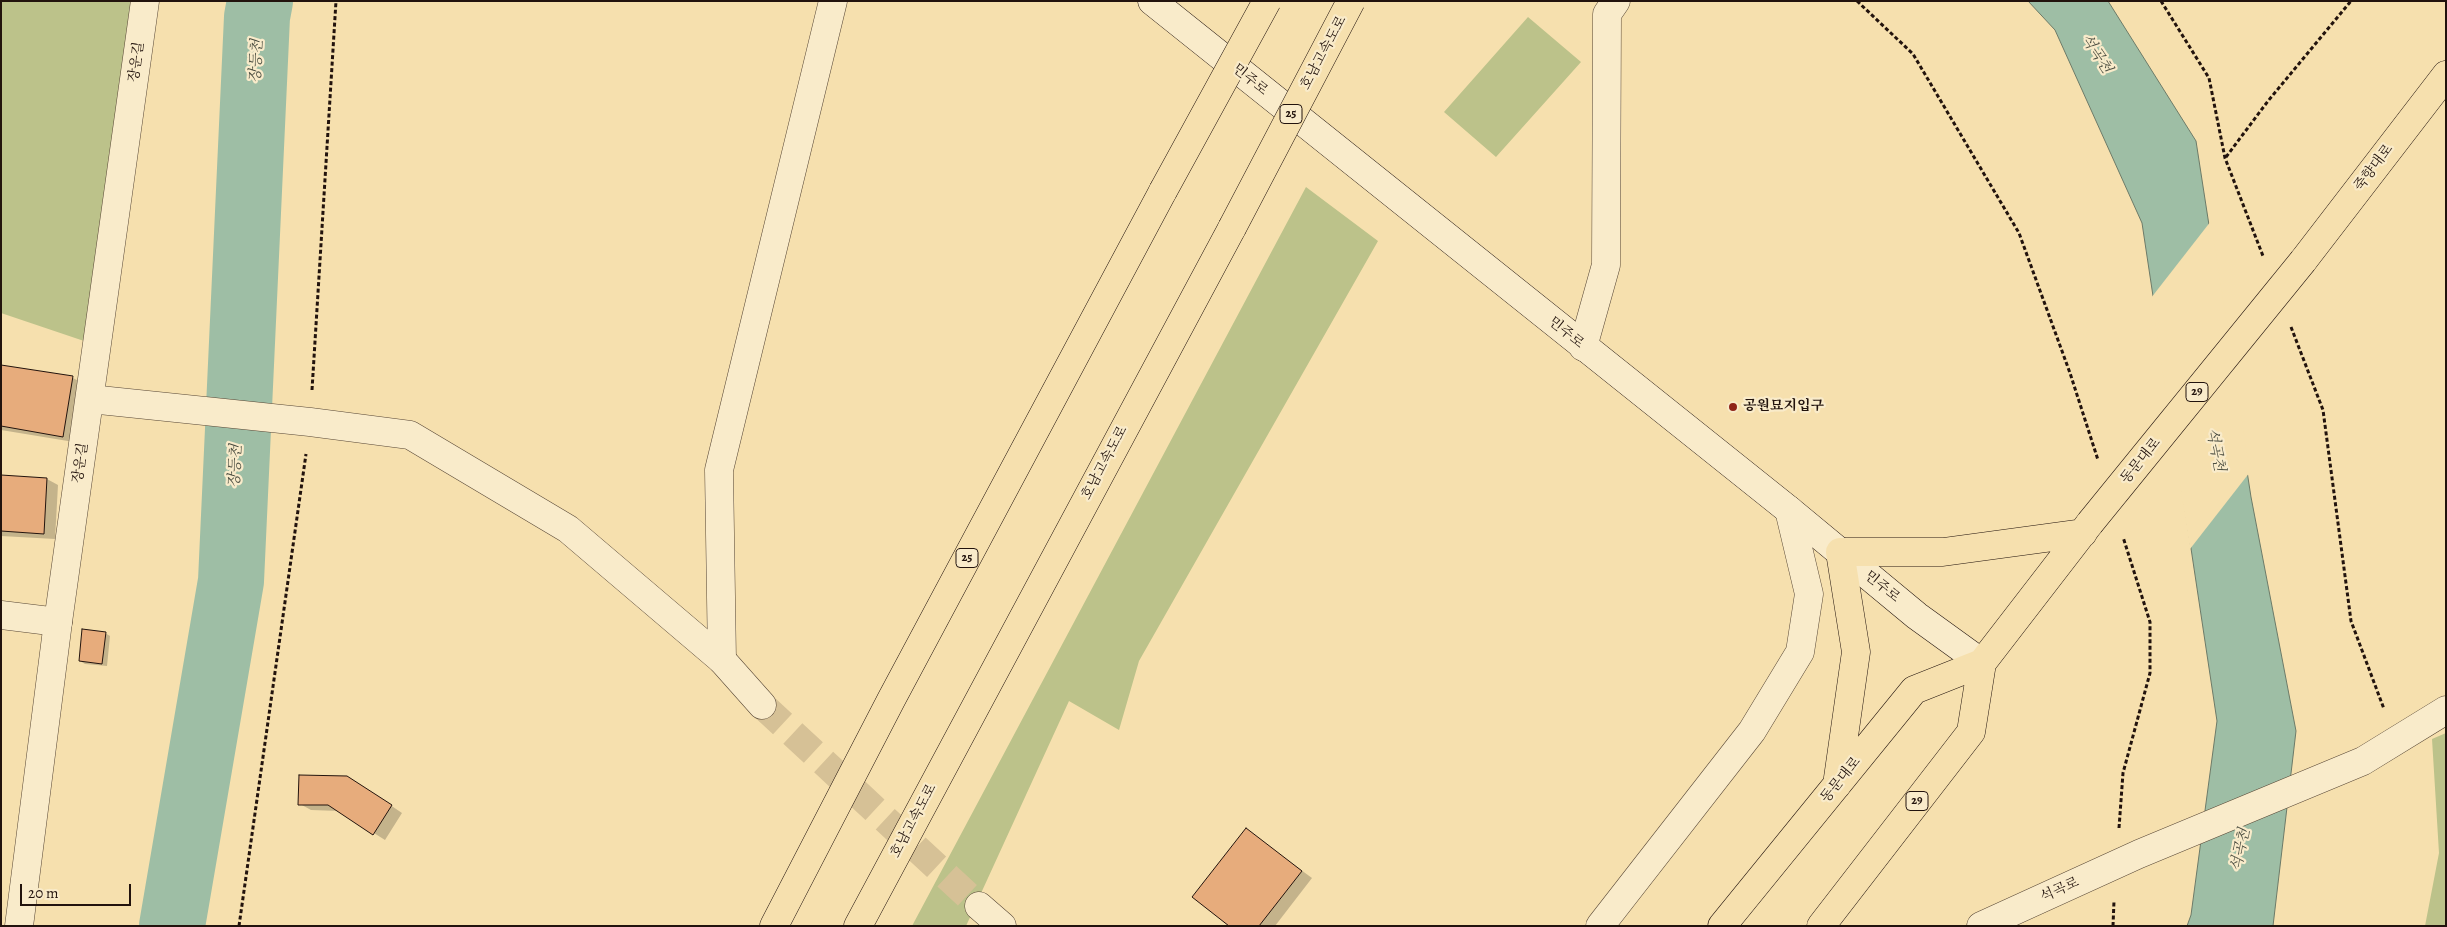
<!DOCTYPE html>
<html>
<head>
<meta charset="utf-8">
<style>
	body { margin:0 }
	#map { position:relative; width:2447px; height:927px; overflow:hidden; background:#f6e0ae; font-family:Alegreya,serif }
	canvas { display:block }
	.frame { position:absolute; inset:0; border:2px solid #22130d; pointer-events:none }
	.scale { position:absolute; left:20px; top:884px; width:111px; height:22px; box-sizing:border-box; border:2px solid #22130d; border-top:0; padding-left:6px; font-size:15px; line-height:18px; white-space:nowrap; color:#22130d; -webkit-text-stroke:4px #f9ebca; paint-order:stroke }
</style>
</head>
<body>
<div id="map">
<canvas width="2447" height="927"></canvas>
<div class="frame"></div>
<div class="scale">20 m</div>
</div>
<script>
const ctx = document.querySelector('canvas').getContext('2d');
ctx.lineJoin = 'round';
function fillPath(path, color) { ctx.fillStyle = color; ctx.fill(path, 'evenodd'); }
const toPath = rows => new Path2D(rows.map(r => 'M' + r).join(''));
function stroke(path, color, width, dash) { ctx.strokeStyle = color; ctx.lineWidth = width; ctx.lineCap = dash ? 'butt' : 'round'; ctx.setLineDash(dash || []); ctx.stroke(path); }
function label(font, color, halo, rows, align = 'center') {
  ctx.font = font + ' Alegreya,"Noto Serif KR",serif'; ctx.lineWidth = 4.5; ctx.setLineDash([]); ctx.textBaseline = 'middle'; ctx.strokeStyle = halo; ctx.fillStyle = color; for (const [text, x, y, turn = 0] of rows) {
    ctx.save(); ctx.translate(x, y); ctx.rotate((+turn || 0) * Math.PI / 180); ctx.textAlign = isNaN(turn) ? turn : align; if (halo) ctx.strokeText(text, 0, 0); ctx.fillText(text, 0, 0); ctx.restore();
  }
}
const green = toPath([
	[1,1,132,1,84,341,1,313],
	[1528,17,1581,62,1496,157,1444,112],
	[1306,187,1378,241,1139,661,1119,730,1069,701,966,926,912,926],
	[2446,733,2446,926,2425,926,2439,853,2432,739]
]);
const water = toPath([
	[2028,1,2108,1,2196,141,2251,497,2296,731,2273,926,2187,926,2191,915,2217,721,2142,223,2055,30,2028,1]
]);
const pier = toPath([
	[2211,221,2250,472,2190,549,2151,298]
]);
const shadow = toPath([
	[1,366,73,378,84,384,74,442,1,430],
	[1,476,47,479,58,485,55,539,1,536],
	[105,633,110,636,107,666,85,664,80,661],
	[359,784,402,813,385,840,339,811,311,810,300,804],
	[1246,830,1312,878,1275,926,1231,926]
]);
const river = toPath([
	[172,926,231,581,257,17,260,1]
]);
const building = toPath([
	[1,365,73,376,63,437,1,426,1,365],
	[1,475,47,478,44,534,1,531,1,475],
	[82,629,106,632,102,664,79,661,82,629],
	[299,775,347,776,392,805,373,835,328,805,298,805,299,775],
	[1246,828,1302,871,1259,926,1229,926,1192,897,1246,828]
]);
const tertiaryTunnel = toPath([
	[762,705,979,906]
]);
const path = toPath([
	[1857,1,1913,54,2019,233,2070,373,2098,460],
	[2161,1,2209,78,2225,158,2263,256],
	[2226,157,2268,101,2351,1],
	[2291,327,2323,410,2351,621,2384,709],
	[312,390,336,1],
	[2119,828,2123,773,2150,673,2150,622,2123,537],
	[239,926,306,454],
	[2113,926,2114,901]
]);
const minor = toPath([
	[1583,347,1606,265,1607,14,1616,1],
	[1,615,58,622],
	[722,660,719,470,833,1],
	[1600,926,1752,731,1800,652,1809,594,1789,510],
	[1981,926,2139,854,2363,761,2446,710]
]);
const tertiary = toPath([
	[90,399,310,422,410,435,568,529,722,660,762,705],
	[979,906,1002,926],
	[19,926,58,622,145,1]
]);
const secondary = toPath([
	[1152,1,1789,510,1917,616,1982,663]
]);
const primary = toPath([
	[2303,261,2446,75],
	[1837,785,1856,652,1840,552,1943,552,2083,533],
	[1722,926,1914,690,1982,663],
	[1821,926,1971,732,1982,663,2090,523]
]);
const motorway = toPath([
	[774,926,891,700,1163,191],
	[858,926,1232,228]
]);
const primaryBridge = toPath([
	[2090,523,2303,261]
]);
const motorwayBridge = toPath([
	[1163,191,1267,1],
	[1232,228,1351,1]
]);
const markers = [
	[1733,407,5,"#8f2418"]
];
const shields = [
	[1291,114,22],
	[2197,392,22],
	[967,558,22],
	[1917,801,22]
];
const shieldNames = [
	["25",1291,114],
	["29",2197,392],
	["25",967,558],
	["29",1917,801]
];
const streetNames = [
	["호남고속도로",1324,53,-62],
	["장운길",137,62,-82],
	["민주로",1250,80,39],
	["죽향대로",2374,168,-53],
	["민주로",1566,333,39],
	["동문대로",2141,461,-51],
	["장운길",81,463,-82],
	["호남고속도로",1105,463,-62],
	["민주로",1882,587,39],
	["동문대로",1841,780,-51],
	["호남고속도로",914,821,-62],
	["석곡로",2060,890,-24]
];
const poiNames = [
	["공원묘지입구",1743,407]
];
const waterNames = [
	["석곡천",2096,54,57],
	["장등천",257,61,-87],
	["석곡천",2215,450,79],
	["장등천",236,466,-87],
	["석곡천",2241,850,-78]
];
fillPath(green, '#bcc28a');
fillPath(water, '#9ebea5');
stroke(water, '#6c7a68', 1);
fillPath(pier, '#f6e0ae');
fillPath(shadow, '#0003');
stroke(river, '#9ebea5', 66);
fillPath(building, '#e7ac7c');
stroke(building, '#22130d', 1);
stroke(tertiaryTunnel, '#d6c196', 28, [28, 14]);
stroke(minor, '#574635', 29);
stroke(tertiary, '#574635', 29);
stroke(secondary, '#22130d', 29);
stroke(primary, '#22130d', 29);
stroke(motorway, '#22130d', 29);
stroke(path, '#22130d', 3, [4, 2.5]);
stroke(minor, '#f9ebca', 28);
stroke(tertiary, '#f9ebca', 28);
stroke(secondary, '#f9ebca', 28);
stroke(primary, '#f6e0ae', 28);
stroke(motorway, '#f6e0ae', 28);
stroke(primaryBridge, '#22130d', 29, []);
stroke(motorwayBridge, '#22130d', 29, []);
stroke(primaryBridge, '#f6e0ae', 28);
stroke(motorwayBridge, '#f6e0ae', 28);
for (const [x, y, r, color] of markers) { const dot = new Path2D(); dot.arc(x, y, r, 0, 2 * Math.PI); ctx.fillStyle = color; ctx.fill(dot); stroke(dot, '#f9ebca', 2); }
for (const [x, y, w] of shields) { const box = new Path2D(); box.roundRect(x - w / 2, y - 9.5, w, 19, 4); ctx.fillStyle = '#f9ebca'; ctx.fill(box); stroke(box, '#22130d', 1); }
label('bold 12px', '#22130d', null, shieldNames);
label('14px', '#22130d', '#f9ebca', streetNames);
label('bold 14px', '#22130d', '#f9ebca', poiNames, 'left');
label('italic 15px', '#4d4f42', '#f9ebca', waterNames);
</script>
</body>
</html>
